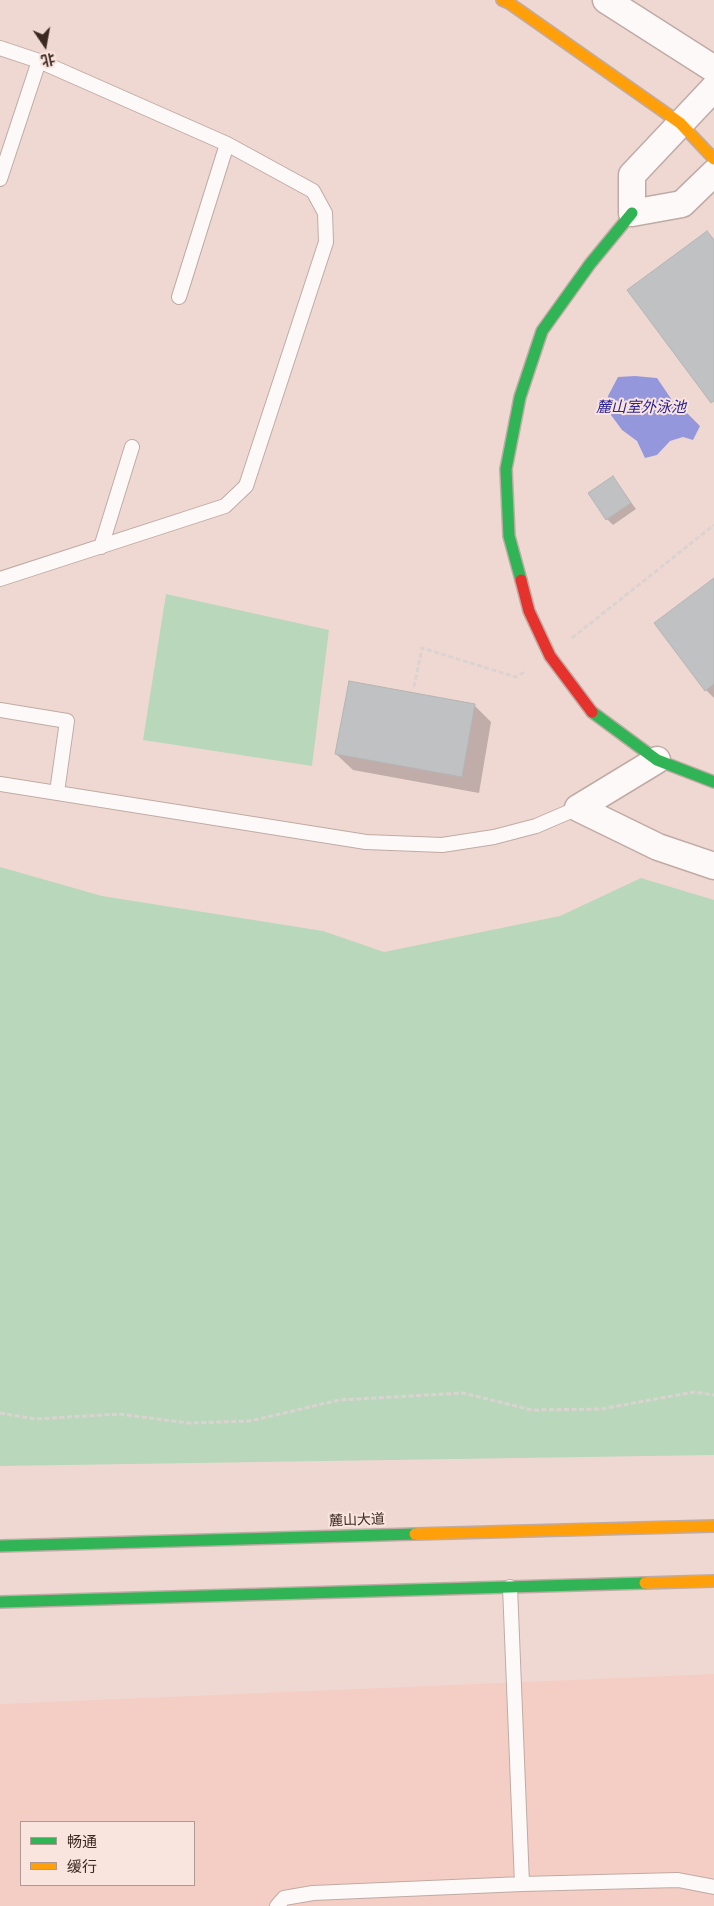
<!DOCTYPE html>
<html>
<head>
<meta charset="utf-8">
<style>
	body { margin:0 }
	#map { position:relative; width:714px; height:1906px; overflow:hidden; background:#f0d8d2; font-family:"Source Serif 4","Noto Sans SC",serif }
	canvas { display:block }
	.legend { position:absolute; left:20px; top:1821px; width:175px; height:65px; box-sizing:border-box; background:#fae4de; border:1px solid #ae9993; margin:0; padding:6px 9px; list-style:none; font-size:15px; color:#3c2822 }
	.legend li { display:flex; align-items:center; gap:10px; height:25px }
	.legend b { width:25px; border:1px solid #ae9993 }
	.north { position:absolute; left:20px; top:20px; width:50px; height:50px; -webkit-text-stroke:4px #fae4de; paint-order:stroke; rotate:168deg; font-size:14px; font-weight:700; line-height:20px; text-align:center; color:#3c2822 }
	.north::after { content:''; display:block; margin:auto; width:18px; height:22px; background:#3c2822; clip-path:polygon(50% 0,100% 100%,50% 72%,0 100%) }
</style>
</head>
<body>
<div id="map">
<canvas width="714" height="1906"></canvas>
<ul class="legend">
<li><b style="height:6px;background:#30b455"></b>畅通</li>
<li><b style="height:6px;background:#ff9f0a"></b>缓行</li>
</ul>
<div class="north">北</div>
</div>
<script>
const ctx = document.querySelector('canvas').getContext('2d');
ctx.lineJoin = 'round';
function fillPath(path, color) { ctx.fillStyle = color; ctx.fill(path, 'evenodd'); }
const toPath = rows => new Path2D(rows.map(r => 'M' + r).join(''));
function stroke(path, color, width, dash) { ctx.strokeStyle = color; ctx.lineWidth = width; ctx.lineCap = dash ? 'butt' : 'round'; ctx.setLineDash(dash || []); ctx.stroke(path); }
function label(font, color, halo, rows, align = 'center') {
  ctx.font = font + ' "Source Serif 4","Noto Sans SC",serif'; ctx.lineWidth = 4; ctx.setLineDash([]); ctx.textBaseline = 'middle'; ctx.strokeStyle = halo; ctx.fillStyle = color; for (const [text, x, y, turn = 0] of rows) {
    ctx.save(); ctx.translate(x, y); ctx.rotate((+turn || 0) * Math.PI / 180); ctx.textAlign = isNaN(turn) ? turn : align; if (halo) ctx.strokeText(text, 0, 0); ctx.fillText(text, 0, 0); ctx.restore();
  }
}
const built = toPath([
	[714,1674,714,1906,0,1906,0,1704],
	[21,1822,194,1822,194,1885,21,1885]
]);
const green = toPath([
	[166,594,329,630,312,766,143,740],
	[0,867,102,896,323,931,384,952,560,916,641,878,714,900,714,1455,0,1466]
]);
const water = toPath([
	[635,376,657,378,674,403,686,412,700,426,693,440,683,437,670,441,657,455,645,458,637,441,622,430,611,415,608,396,618,377]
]);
const shadow = toPath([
	[613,478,636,509,613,525,607,519],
	[714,580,714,698,706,690],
	[474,705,491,722,479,793,353,770,336,754]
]);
const building = toPath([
	[707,231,714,240,714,401,711,403,627,290,707,231],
	[613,476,631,503,606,520,588,493,613,476],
	[714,578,714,684,705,691,654,623,714,578],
	[349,681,475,704,462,777,335,754,349,681]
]);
const path = toPath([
	[572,638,714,525],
	[414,687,422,648,516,677,526,671],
	[0,1413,35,1419,119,1414,189,1423,250,1421,339,1400,463,1393,532,1410,601,1409,694,1392,714,1395]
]);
const lane = toPath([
	[0,48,39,61,227,144,313,191,325,213,326,242,246,486,225,506,0,579],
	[0,179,39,61],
	[179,297,227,144],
	[101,547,132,447],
	[0,710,67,721,57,792],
	[0,784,366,842,442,845,494,837,536,826,578,808],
	[522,1884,678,1880,714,1887],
	[277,1906,284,1898,313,1893,522,1884,510,1587]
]);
const street = toPath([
	[606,0,714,69],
	[714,88,632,175,632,213,682,204,714,173],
	[578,808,658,847,714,866],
	[578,808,657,760]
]);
const fast = toPath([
	[521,580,509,536,506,469,520,397,542,331,590,264,632,213],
	[592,712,657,760,714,782],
	[0,1546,415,1534],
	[0,1602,645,1583]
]);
const slow = toPath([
	[502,0,509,3,680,123,714,159],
	[415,1534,714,1526],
	[645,1583,714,1581]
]);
const jam = toPath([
	[521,580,529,611,550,656,592,712]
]);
const streetNames = [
	["麓山大道",357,1521,-2]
];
const waterNames = [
	["麓山室外泳池",641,408]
];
fillPath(built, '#f4cec4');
fillPath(green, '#b9d7ba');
fillPath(water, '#9497db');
fillPath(shadow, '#0003');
fillPath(building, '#c0c1c2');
stroke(building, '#b4b4b5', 1);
stroke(lane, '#bfaba5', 16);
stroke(street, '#bfaba5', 29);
stroke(fast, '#bfaba5', 14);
stroke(slow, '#bfaba5', 14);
stroke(jam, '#bfaba5', 14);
stroke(path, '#dbd3d1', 3, [5, 2.5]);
stroke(lane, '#fdf9f8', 14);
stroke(street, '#fdf9f8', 26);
stroke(fast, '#30b455', 11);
stroke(slow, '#ff9f0a', 11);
stroke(jam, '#e5322d', 11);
label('14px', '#3c2822', '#fae4de', streetNames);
label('italic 15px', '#292197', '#fae4de', waterNames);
</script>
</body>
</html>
